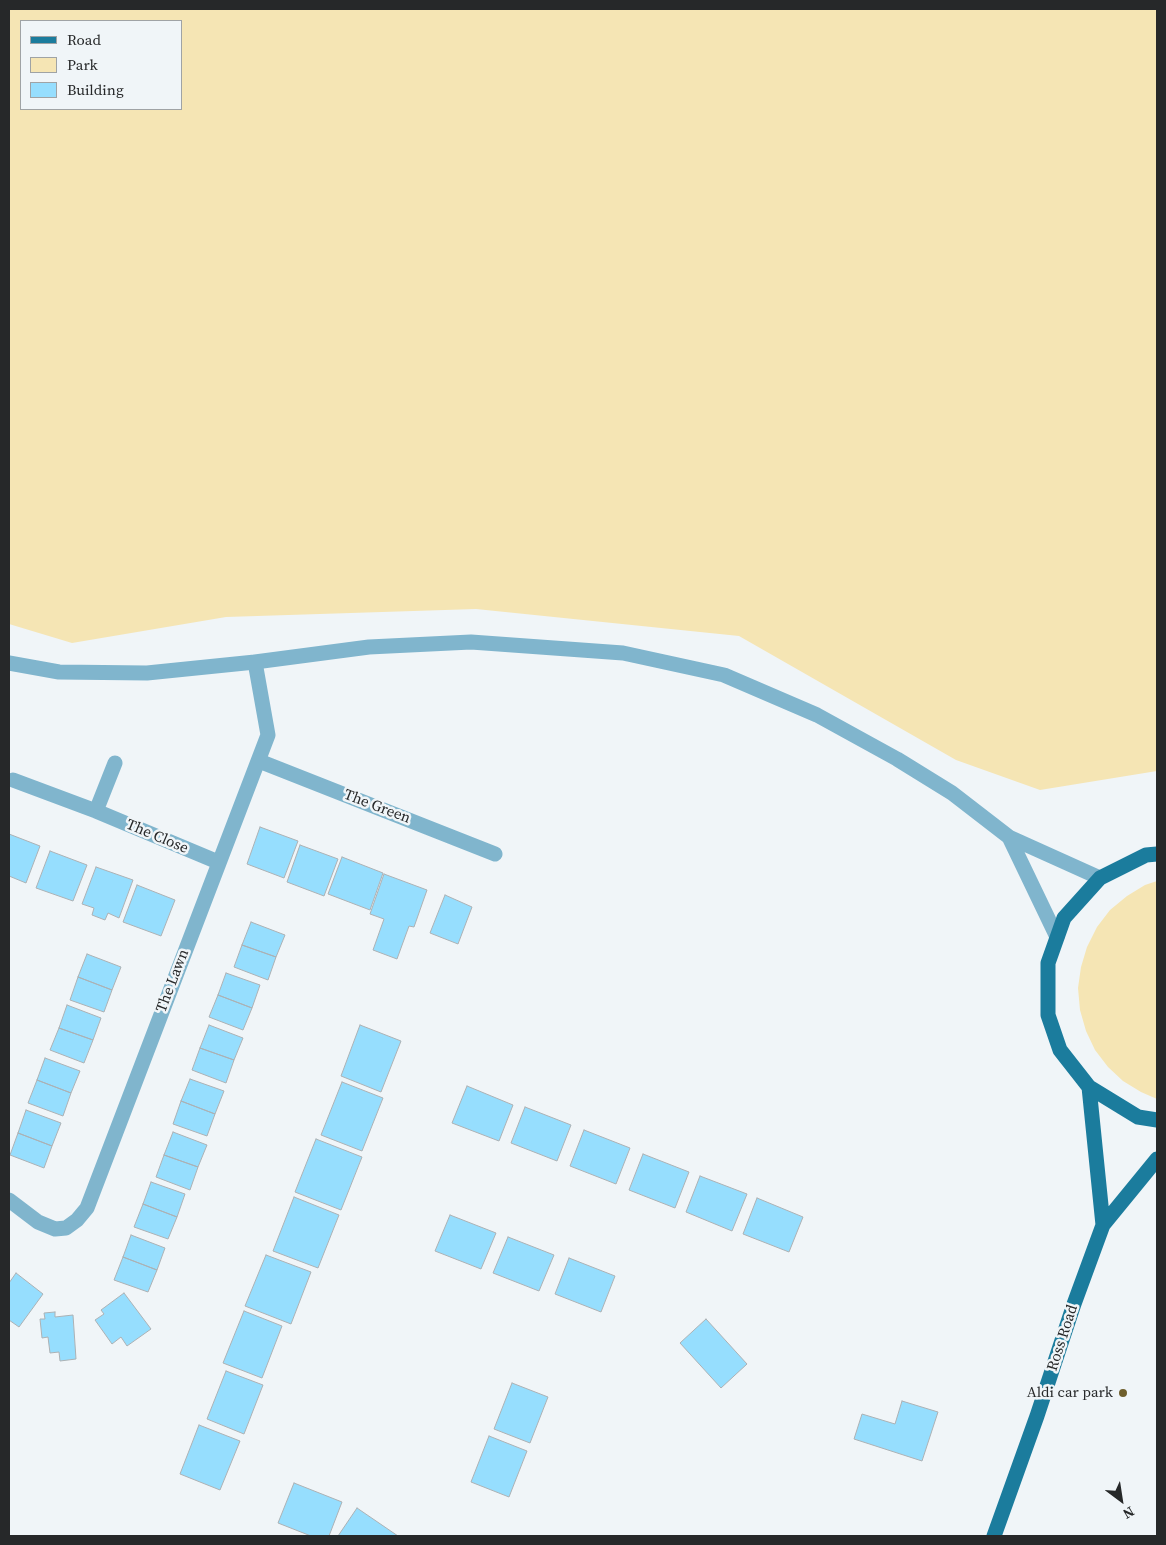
<!DOCTYPE html>
<html>
<head>
<meta charset="utf-8">
<style>
	body { margin:0 }
	#map { position:relative; width:1166px; height:1545px; overflow:hidden; background:#f0f5f8; font-family:"Source Serif 4",serif }
	canvas { display:block }
	.frame { position:absolute; inset:0; border:10px solid #262829; pointer-events:none }
	.legend { position:absolute; left:20px; top:20px; width:162px; height:90px; box-sizing:border-box; background:#f0f5f8; border:1px solid #9fa3a5; margin:0; padding:6px 9px; list-style:none; font-size:15px; color:#262829 }
	.legend li { display:flex; align-items:center; gap:10px; height:25px }
	.legend b { width:25px; border:1px solid #9fa3a5 }
	.north { position:absolute; left:1096px; top:1475px; width:50px; height:50px; -webkit-text-stroke:4px #f0f5f8; paint-order:stroke; rotate:149deg; font-size:14px; font-weight:700; line-height:20px; text-align:center; color:#262829 }
	.north::after { content:''; display:block; margin:auto; width:18px; height:22px; background:#262829; clip-path:polygon(50% 0,100% 100%,50% 72%,0 100%) }
</style>
</head>
<body>
<div id="map">
<canvas width="1166" height="1545"></canvas>
<div class="frame"></div>
<ul class="legend">
<li><b style="height:6px;background:#1b7c9d"></b>Road</li>
<li><b style="height:14px;background:#f5e5b4"></b>Park</li>
<li><b style="height:14px;background:#96defe"></b>Building</li>
</ul>
<div class="north">N</div>
</div>
<script>
const ctx = document.querySelector('canvas').getContext('2d');
ctx.lineJoin = 'round';
function fillPath(path, color) { ctx.fillStyle = color; ctx.fill(path, 'evenodd'); }
const toPath = rows => new Path2D(rows.map(r => 'M' + r).join(''));
function stroke(path, color, width, dash) { ctx.strokeStyle = color; ctx.lineWidth = width; ctx.lineCap = dash ? 'butt' : 'round'; ctx.setLineDash(dash || []); ctx.stroke(path); }
function label(font, color, halo, rows, align = 'center') {
  ctx.font = font + ' "Source Serif 4",serif'; ctx.lineWidth = 5; ctx.setLineDash([]); ctx.textBaseline = 'middle'; ctx.strokeStyle = halo; ctx.fillStyle = color; for (const [text, x, y, turn = 0] of rows) {
    ctx.save(); ctx.translate(x, y); ctx.rotate((+turn || 0) * Math.PI / 180); ctx.textAlign = isNaN(turn) ? turn : align; if (halo) ctx.strokeText(text, 0, 0); ctx.fillText(text, 0, 0); ctx.restore();
  }
}
const green = toPath([
	[9,9,1157,9,1157,771,1040,790,956,760,739,636,476,609,226,617,72,643,9,624],
	[21,21,181,21,181,109,21,109],
	[1157,881,1157,1099,1141,1092,1123,1081,1108,1067,1095,1050,1086,1031,1080,1010,1078,988,1081,967,1087,947,1097,927,1110,910,1127,896,1145,885]
]);
const building = toPath([
	[260,827,298,841,284,878,247,864,260,827],
	[9,834,40,846,26,883,9,876,9,834],
	[300,845,338,859,324,896,287,882,300,845],
	[50,851,87,865,73,901,36,888,50,851],
	[342,857,383,873,370,910,328,894,342,857],
	[96,867,133,880,119,918,108,913,105,920,92,915,94,908,82,904,96,867],
	[384,874,427,890,414,927,409,926,397,959,373,950,384,919,370,914,384,874],
	[137,885,175,900,161,936,123,922,137,885],
	[445,895,472,907,458,944,430,933,445,895],
	[251,922,285,935,276,957,242,945,251,922],
	[242,945,276,957,268,980,234,967,242,945],
	[87,954,121,967,112,990,78,977,87,954],
	[226,973,260,985,252,1008,218,995,226,973],
	[78,977,112,990,104,1012,70,1000,78,977],
	[218,995,252,1008,243,1030,209,1017,218,995],
	[67,1005,101,1018,93,1040,59,1028,67,1005],
	[209,1025,243,1038,234,1060,200,1048,209,1025],
	[360,1025,401,1041,381,1092,341,1076,360,1025],
	[59,1028,93,1040,84,1063,50,1050,59,1028],
	[200,1048,234,1060,226,1083,192,1070,200,1048],
	[45,1058,80,1071,71,1093,37,1080,45,1058],
	[190,1079,224,1091,215,1114,181,1101,190,1079],
	[37,1080,71,1093,63,1116,28,1103,37,1080],
	[342,1082,383,1098,362,1151,321,1135,342,1082],
	[467,1086,513,1105,499,1141,452,1123,467,1086],
	[181,1101,215,1114,207,1136,173,1124,181,1101],
	[525,1107,571,1125,557,1161,511,1143,525,1107],
	[26,1110,61,1123,52,1146,18,1133,26,1110],
	[584,1130,630,1148,616,1184,570,1166,584,1130],
	[173,1132,207,1145,198,1167,164,1155,173,1132],
	[18,1133,52,1146,44,1168,10,1155,18,1133],
	[316,1139,362,1157,341,1210,295,1192,316,1139],
	[643,1154,689,1172,675,1208,629,1190,643,1154],
	[164,1155,198,1167,190,1190,156,1177,164,1155],
	[700,1176,747,1194,732,1231,686,1212,700,1176],
	[151,1182,185,1194,177,1217,143,1204,151,1182],
	[294,1197,339,1215,318,1268,273,1251,294,1197],
	[757,1198,803,1217,789,1252,743,1234,757,1198],
	[143,1204,177,1217,168,1239,134,1227,143,1204],
	[450,1215,496,1233,481,1269,435,1251,450,1215],
	[131,1235,165,1248,157,1270,123,1257,131,1235],
	[508,1237,554,1255,539,1291,493,1273,508,1237],
	[266,1255,311,1272,291,1324,245,1306,266,1255],
	[123,1257,157,1270,148,1292,114,1280,123,1257],
	[569,1258,615,1276,601,1312,555,1294,569,1258],
	[16,1273,43,1294,19,1327,9,1320,9,1283,16,1273],
	[124,1293,151,1329,127,1346,121,1337,112,1344,95,1320,104,1314,101,1310,124,1293],
	[244,1311,282,1326,262,1378,223,1363,244,1311],
	[55,1312,55,1317,73,1315,76,1359,60,1361,59,1352,50,1353,48,1337,42,1338,40,1319,45,1319,44,1313,55,1312],
	[706,1319,747,1364,721,1388,680,1343,706,1319],
	[226,1371,263,1385,244,1434,207,1419,226,1371],
	[512,1383,548,1397,530,1443,494,1429,512,1383],
	[902,1401,938,1412,922,1461,854,1439,862,1414,895,1424,902,1401],
	[199,1425,240,1441,220,1490,180,1474,199,1425],
	[489,1436,527,1451,509,1497,471,1482,489,1436],
	[294,1483,342,1502,329,1536,311,1536,278,1523,294,1483],
	[357,1508,398,1536,338,1536,357,1508]
]);
const minor = toPath([
	[9,663,59,672,147,673,255,662,369,647,471,642,623,653,724,675,817,715,897,759,952,793,1009,837,1100,878],
	[259,761,495,854],
	[13,780,96,811,218,862],
	[96,811,115,763],
	[1009,837,1057,937],
	[9,1200,38,1222,55,1229,66,1228,77,1220,87,1208,268,735,255,662]
]);
const major = toPath([
	[1157,854,1146,855,1100,878,1064,918,1048,963,1048,1015,1060,1050,1089,1087,1138,1117,1157,1120],
	[1089,1087,1103,1225],
	[994,1536,1037,1416,1074,1304,1103,1225,1157,1159]
]);
const markers = [
	[1123,1393,5,"#6e5e2c"]
];
const streetNames = [
	["The Green",377,807,21],
	["The Close",157,837,23],
	["The Lawn",173,981,-69],
	["Ross Road",1063,1338,-72]
];
const poiNames = [
	["Aldi car park",1113,1393]
];
fillPath(green, '#f5e5b4');
fillPath(building, '#96defe');
stroke(building, '#acb1b4', 1);
stroke(minor, '#80b5cd', 15);
stroke(major, '#1b7c9d', 15);
for (const [x, y, r, color] of markers) { const dot = new Path2D(); dot.arc(x, y, r, 0, 2 * Math.PI); ctx.fillStyle = color; ctx.fill(dot); stroke(dot, '#f0f5f8', 2); }
label('15px', '#262829', '#f0f5f8', streetNames);
label('15px', '#262829', '#f0f5f8', poiNames, 'right');
</script>
</body>
</html>
